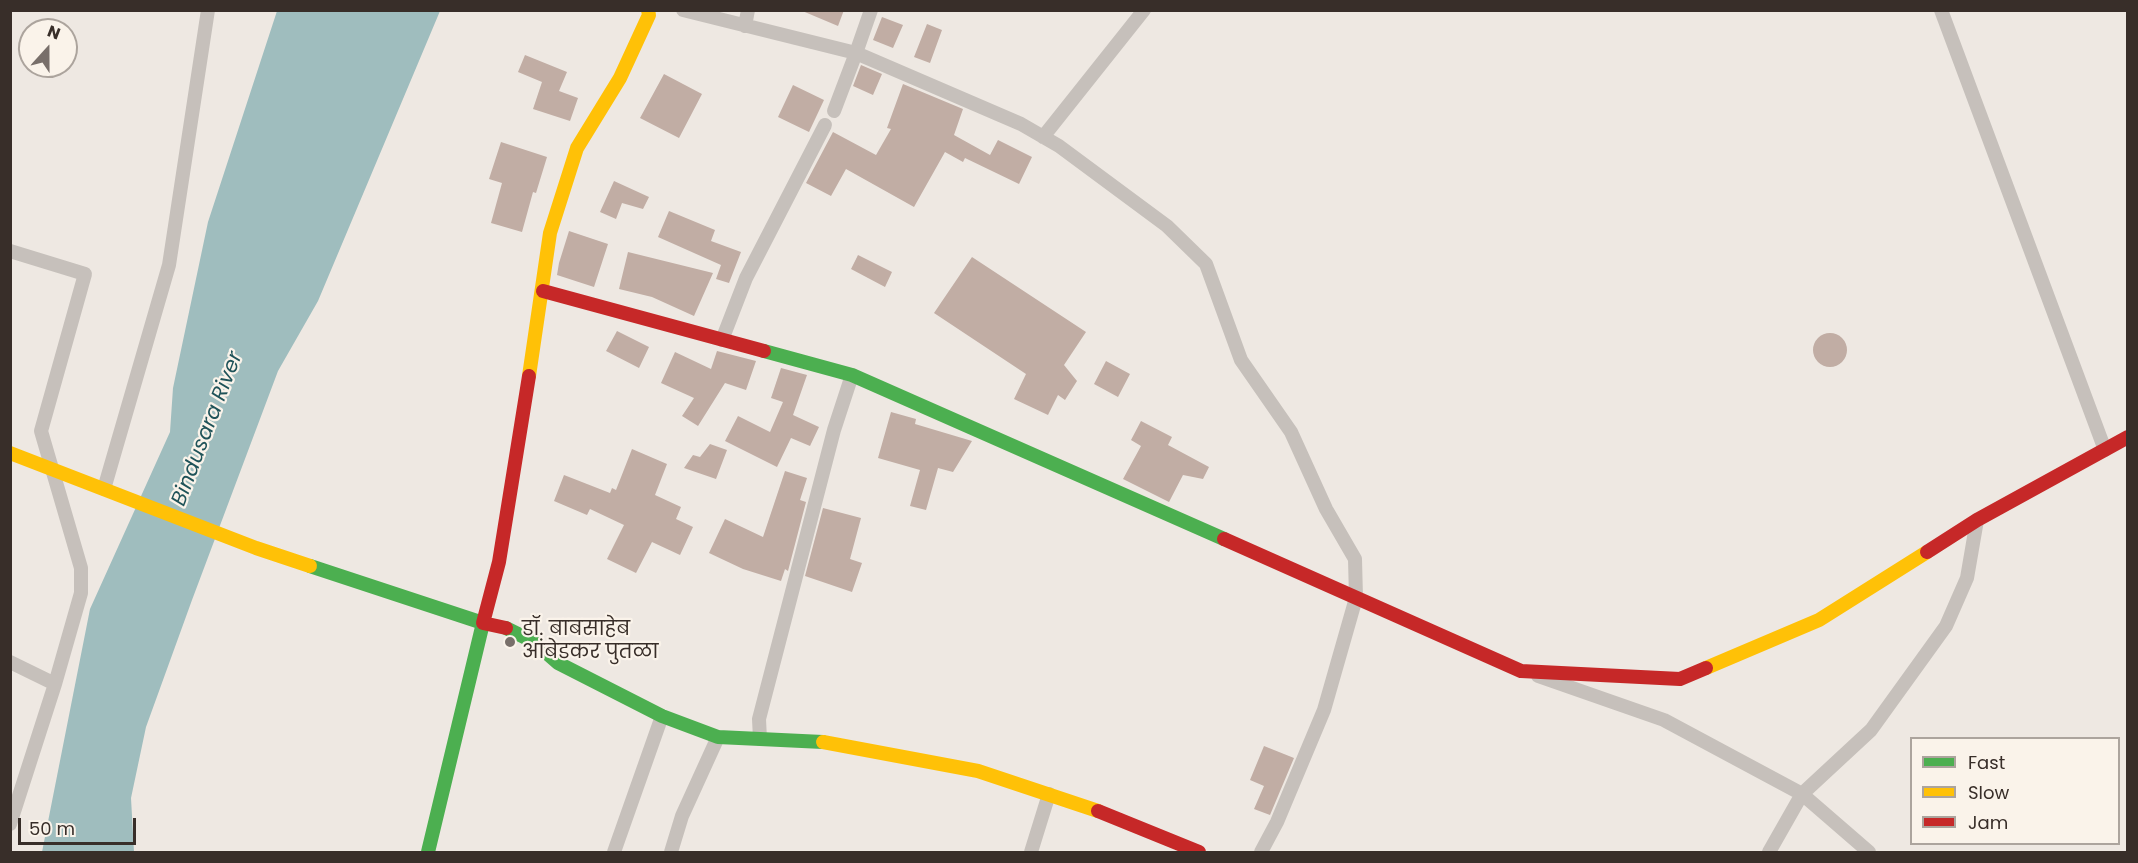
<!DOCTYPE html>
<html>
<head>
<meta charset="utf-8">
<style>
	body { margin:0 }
	#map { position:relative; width:2138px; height:863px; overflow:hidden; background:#eee8e2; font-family:Poppins,sans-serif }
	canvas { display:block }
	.frame { position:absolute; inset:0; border:12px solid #382e29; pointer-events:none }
	.legend { position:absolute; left:1910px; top:737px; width:210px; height:108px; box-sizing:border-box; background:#faf3ea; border:2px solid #aca49d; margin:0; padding:8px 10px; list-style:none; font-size:18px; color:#382e29 }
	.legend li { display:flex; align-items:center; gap:12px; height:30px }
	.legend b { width:30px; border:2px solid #aca49d }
	.north { position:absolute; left:18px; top:18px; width:60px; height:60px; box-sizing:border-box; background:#faf3ea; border:2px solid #aca49d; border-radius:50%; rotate:21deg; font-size:16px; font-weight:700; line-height:24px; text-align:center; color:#382e29 }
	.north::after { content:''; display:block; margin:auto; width:21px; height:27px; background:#786f6a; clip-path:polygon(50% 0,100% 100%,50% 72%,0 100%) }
	.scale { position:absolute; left:18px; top:818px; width:118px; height:27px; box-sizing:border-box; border:3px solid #382e29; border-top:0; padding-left:8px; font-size:18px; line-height:21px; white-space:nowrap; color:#382e29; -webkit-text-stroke:4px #faf3ea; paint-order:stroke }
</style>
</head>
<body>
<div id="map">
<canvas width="2138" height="863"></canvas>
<div class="frame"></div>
<ul class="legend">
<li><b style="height:8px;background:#4caf50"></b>Fast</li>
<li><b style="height:8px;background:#ffc107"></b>Slow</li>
<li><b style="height:8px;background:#c62828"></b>Jam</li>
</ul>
<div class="north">N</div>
<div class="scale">50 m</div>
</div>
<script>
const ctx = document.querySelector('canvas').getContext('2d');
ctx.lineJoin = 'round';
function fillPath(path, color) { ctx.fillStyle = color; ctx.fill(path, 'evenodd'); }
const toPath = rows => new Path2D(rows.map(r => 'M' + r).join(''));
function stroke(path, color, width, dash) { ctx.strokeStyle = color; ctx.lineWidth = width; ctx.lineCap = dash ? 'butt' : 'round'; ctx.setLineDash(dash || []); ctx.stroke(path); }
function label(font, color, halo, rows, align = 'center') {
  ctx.font = font + ' Poppins,"Noto Sans Devanagari",sans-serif'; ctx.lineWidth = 4.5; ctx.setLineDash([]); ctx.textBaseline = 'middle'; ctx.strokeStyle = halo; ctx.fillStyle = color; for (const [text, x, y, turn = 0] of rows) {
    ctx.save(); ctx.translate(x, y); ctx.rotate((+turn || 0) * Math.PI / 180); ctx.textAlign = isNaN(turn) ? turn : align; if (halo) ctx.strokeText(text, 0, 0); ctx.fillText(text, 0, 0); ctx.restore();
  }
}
const water = toPath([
	[277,11,440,11,318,301,278,371,192,600,146,727,131,798,134,852,42,852,90,609,170,432,173,388,208,222]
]);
const building = toPath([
	[800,10,844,10,838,26],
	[882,17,903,25,893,48,873,40],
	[927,24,942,30,930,63,914,57],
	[525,55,567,72,559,91,578,98,570,121,533,109,542,82,518,72],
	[861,65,882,74,873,95,853,86],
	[664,74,702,94,679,138,640,118],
	[903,84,963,109,954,135,990,155,998,140,1032,157,1019,184,965,158,963,162,945,152,914,207,846,169,831,196,806,183,833,132,876,155,891,129,887,128],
	[793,85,824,100,809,132,778,117],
	[501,142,547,157,536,193,533,192,522,232,491,223,502,183,489,179],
	[614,181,649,197,643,209,622,203,616,219,600,212],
	[669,211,715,230,711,241,741,252,729,283,716,279,721,265,658,237],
	[569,231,608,244,594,287,557,275,559,263],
	[628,252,713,273,694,316,652,297,619,289],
	[858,255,892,272,885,287,851,269],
	[972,257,1086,332,1064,365,1077,381,1065,400,1058,395,1048,415,1014,399,1026,374,934,313],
	[617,331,649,347,639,368,606,351],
	'1813 350a17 17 0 1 1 34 0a17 17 0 1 1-34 0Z',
	[717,351,756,361,746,390,725,383,698,426,682,416,694,398,661,383,675,352,711,369],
	[1106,361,1130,374,1118,397,1094,384],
	[781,368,807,375,793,415,819,427,810,446,791,438,777,467,725,441,738,416,770,432,783,402,771,398],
	[891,412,916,419,915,424,972,441,953,472,938,468,926,510,910,506,920,470,878,458],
	[1141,421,1172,437,1168,445,1209,467,1203,479,1183,475,1169,502,1123,479,1141,446,1131,440],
	[710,444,727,450,716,479,684,468,693,455,700,457],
	[632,449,667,464,655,495,681,507,676,519,693,527,680,555,652,542,636,573,607,559,624,525,590,509,587,515,554,501,564,475,610,493,612,488,616,490],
	[785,471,807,478,800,500,806,502,788,571,785,569,781,581,743,569,709,553,725,519,763,537],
	[823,508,861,518,850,559,862,563,852,592,805,576],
	[1264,746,1294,758,1270,815,1254,809,1264,786,1250,780]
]);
const street = toPath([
	[683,10,856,53,871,10],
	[1941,10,2105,450],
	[745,26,748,10],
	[834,111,856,53,1021,124,1059,146,1167,226,1206,264,1241,360,1291,432,1326,509,1355,559,1356,598,1324,710,1277,822,1261,852],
	[1043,137,1144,10],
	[10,251,85,274,41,431,81,568,81,593,55,684,10,824],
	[722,340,746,278,825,125],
	[104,489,169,265,208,10],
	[10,662,55,684],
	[1538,676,1664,720,1802,794,1869,852],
	[760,739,759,719,834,430,852,375],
	[614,852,662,716],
	[671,852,682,816,718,737],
	[1031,852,1049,794],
	[1769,852,1802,794,1871,730,1946,626,1967,578,1977,520]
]);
const fast = toPath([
	[764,351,852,375,1224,539],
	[310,566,483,623,428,852],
	[506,628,534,642,558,663,662,716,718,737,823,742]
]);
const slow = toPath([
	[529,376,550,233,577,148,620,78,649,15,648,10],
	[10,453,256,548,310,566],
	[1706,668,1819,620,1927,552],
	[823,742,978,771,1098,811]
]);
const jam = toPath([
	[543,291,764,351],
	[1224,539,1521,671,1680,679,1706,668],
	[1927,552,1977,520,2128,437],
	[506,628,483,623,499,562,529,376],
	[1098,811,1199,852]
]);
const markers = [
	[510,642,6,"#786f6a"]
];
const poiNames = [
	["डॉ. बाबसाहेब",522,630],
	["आंबेडकर पुतळा",522,653]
];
const waterNames = [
	["Bindusara River",208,429,-69]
];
fillPath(water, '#9fbdbe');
fillPath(building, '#c1ada4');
stroke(street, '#c6c0bb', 14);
stroke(fast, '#4caf50', 14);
stroke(slow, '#ffc107', 14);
stroke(jam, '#c62828', 14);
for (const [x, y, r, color] of markers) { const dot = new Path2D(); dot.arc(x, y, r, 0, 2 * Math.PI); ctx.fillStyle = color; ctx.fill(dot); stroke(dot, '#faf3ea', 2); }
label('20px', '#382e29', '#faf3ea', poiNames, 'left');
label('italic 21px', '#1f5359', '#faf3ea', waterNames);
</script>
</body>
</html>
